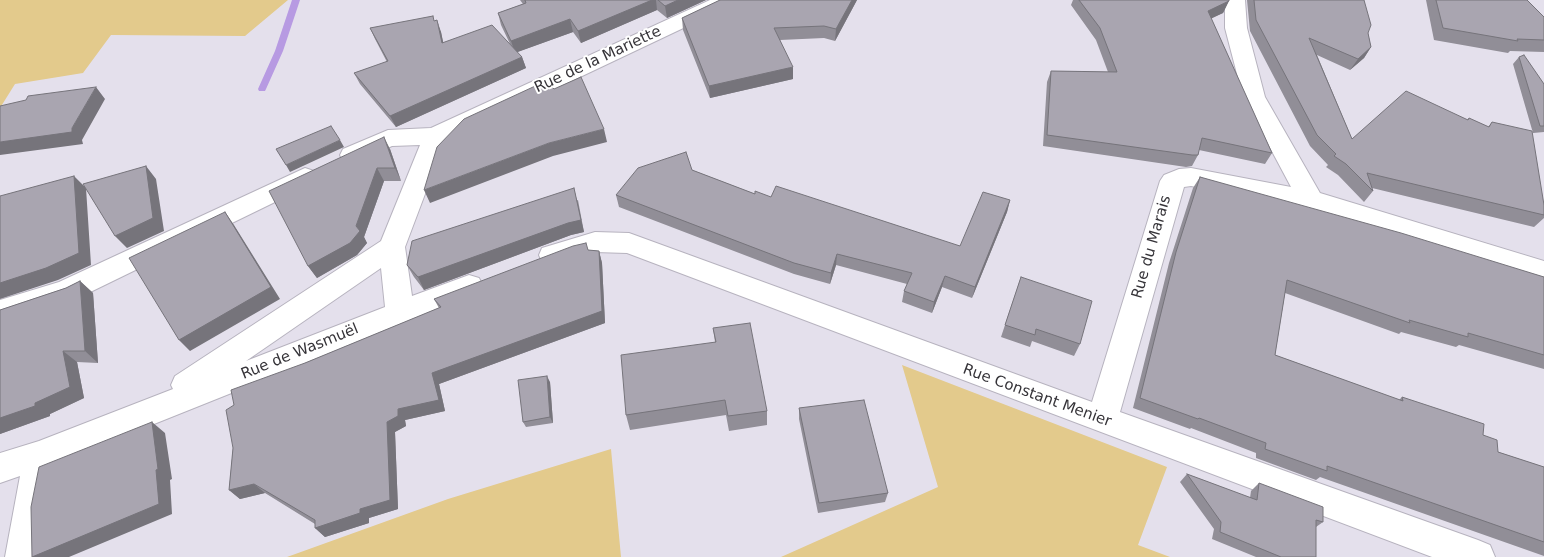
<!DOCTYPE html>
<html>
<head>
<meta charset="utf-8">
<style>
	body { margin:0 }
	canvas { display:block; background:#e4e0ec }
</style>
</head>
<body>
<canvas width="1544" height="557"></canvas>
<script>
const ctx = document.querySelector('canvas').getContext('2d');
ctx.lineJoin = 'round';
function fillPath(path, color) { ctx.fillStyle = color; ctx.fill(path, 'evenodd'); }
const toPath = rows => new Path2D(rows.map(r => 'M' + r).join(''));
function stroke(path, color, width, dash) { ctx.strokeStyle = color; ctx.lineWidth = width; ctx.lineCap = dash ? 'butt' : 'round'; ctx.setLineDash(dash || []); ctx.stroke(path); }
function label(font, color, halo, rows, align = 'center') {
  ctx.font = font + ' "DejaVu Sans",sans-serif'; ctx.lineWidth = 4; ctx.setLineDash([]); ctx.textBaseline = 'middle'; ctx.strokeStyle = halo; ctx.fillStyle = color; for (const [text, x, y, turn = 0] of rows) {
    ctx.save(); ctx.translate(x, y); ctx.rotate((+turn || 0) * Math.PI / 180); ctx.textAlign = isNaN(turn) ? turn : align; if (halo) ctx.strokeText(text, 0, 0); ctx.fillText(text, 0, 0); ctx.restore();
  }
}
const green = toPath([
	[0,0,288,0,245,36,111,35,83,73,15,84,0,108],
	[902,365,1167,467,1138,545,1170,557,781,557,938,487],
	[611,449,621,557,287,557,448,499]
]);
const stream = toPath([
	[292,0,300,0,283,51,266,89,265,91,259,91,258,89,275,51,292,0]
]);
const minor = toPath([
	[710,0,737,0,734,4,445,141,405,247,412,296,469,275,479,278,483,286,479,294,54,464,39,557,5,557,20,476,0,483,0,453,39,441,173,389,171,385,175,376,381,241,420,145,392,146,352,164,343,161,340,155,343,149,388,130,431,128,710,0],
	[381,268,385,307,246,361,381,268],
	[1225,0,1245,0,1247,28,1265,97,1320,193,1544,261,1544,283,1310,209,1191,186,1184,187,1120,412,1478,540,1490,545,1495,557,1432,557,627,253,595,252,552,265,542,262,539,255,542,248,595,232,629,233,1092,402,1160,181,1164,175,1179,169,1191,168,1291,187,1243,97,1225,28,1225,0],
	[305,168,314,171,317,177,314,183,78,298,0,324,0,300,59,282,305,168]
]);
const wall = toPath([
	[520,0,706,0,667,18,657,10,581,43,573,32,517,52,522,57,526,68,396,127,360,84,354,73,387,62,375,39,370,28,435,21,441,32,443,43,511,46,501,25,498,13,523,4],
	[720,0,857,0,835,41,824,38,780,40,793,79,710,98,683,30,682,18],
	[1073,0,1229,0,1223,13,1211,18,1272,153,1265,164,1199,150,1198,155,1192,166,1186,167,1043,146,1047,82,1051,71,1108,72,1096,40,1071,5],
	[1247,0,1364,0,1368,33,1371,47,1364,58,1350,70,1317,55,1352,139,1467,120,1469,118,1488,127,1492,122,1544,205,1544,218,1534,227,1372,188,1373,191,1364,202,1338,175,1326,167,1328,165,1310,146,1250,31],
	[1426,0,1527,0,1544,17,1544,52,1510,51,1508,53,1434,40],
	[1519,57,1544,84,1544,132,1533,133,1513,64],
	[390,149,401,181,384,181,364,237,367,243,357,255,317,278,308,266],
	[692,170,755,194,960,246,1010,200,1007,212,972,298,942,287,932,313,902,302,904,291,907,284,836,265,830,284,794,274,619,207,616,195],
	[1200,177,1544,277,1544,369,1459,345,1456,347,1401,332,1399,334,1285,293,1275,355,1399,400,1402,397,1483,435,1498,452,1544,467,1544,556,1320,477,1316,480,1256,458,1256,453,1191,428,1190,429,1133,408,1169,263,1193,188],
	[578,200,584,232,571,235,424,290,414,277,407,265],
	[588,250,599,251,602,263,605,323,439,384,445,411,405,420,406,426,395,432,398,509,369,518,369,523,325,537,315,528,315,524,265,493,240,499,229,490,233,448,305,363,439,308,434,299],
	[1021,277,1080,344,1074,356,1032,341,1030,347,1001,337],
	[80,281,93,293,98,363,77,362,84,398,50,414,50,416,0,434,0,310,66,288],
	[713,328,767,411,767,425,729,431,726,415,630,430,626,415,715,342],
	[550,382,553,423,526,427,523,422],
	[799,408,888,493,885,502,818,513,799,419],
	[1187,474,1250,498,1251,491,1259,483,1323,522,1316,527,1316,557,1256,557,1212,539,1214,529,1180,482]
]);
const shadedWall = toPath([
	[652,0,656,0,657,10,581,43,578,31],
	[678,0,706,0,667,18,665,6],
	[852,0,857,0,835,41,836,29],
	[1229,1,1223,13,1202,23,1208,11],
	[570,19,573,32,515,53,511,41],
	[437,20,441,32,446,55,442,43],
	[1371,47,1364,58,1350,70,1358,59],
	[522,57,526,68,396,127,390,116],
	[793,67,793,79,710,98,709,86],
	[96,87,105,99,82,140,83,144,0,155,0,142,72,128],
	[604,129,607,142,553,156,430,203,424,190,549,143],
	[384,137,390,149,401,181,395,168],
	[340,140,344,147,290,172,286,165],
	[146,166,156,179,164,231,127,248,115,236],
	[377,168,384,181,364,237,367,243,357,255,317,278,308,266,356,226],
	[74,176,86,188,91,265,58,280,0,299,0,283],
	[574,188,584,232,571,235,424,290,418,277],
	[1010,200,1007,212,972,298,975,287],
	[225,212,234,225,280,299,190,351,179,340],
	[599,251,602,263,605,323,439,384,445,411,405,420,406,426,395,432,398,509,369,518,369,523,325,537,315,528,360,509,387,422,432,373],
	[837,254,836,265,830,284,831,273],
	[945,276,942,287,932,313,934,302],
	[80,281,93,293,98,363,85,351],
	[63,351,77,362,84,398,50,414,50,416,0,434,0,418,35,403],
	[547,376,550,382,553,423,550,417],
	[152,422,165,433,172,479,170,480,172,514,69,557,32,557],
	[254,484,265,493,240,499,229,490]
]);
const building = toPath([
	[525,0,652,0,578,31,570,19,511,41,498,13,526,3,525,0],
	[658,0,678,0,665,6,658,0],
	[720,0,852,0,836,29,824,26,774,28,793,67,709,86,682,18,720,0],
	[1079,0,1229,0,1229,1,1208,11,1272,153,1202,138,1198,155,1192,155,1047,135,1051,71,1117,72,1100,28,1079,0],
	[1254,0,1364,0,1371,25,1368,33,1371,47,1358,59,1309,38,1352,139,1406,91,1468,120,1469,118,1489,127,1492,122,1532,131,1544,205,1544,215,1367,173,1373,191,1346,164,1334,156,1336,154,1317,135,1256,20,1254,0],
	[1436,0,1527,0,1544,17,1544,40,1517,39,1518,41,1443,28,1436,0],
	[433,16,434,21,437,20,442,43,492,25,522,57,390,116,354,73,388,61,370,28,433,16],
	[1524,55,1544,84,1544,126,1540,126,1519,57,1524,55],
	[581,77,604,129,549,143,424,190,437,147,464,119,546,81,554,89,581,77],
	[96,87,72,128,72,132,0,142,0,106,26,100,28,96,96,87],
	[331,126,340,140,286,165,276,149,331,126],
	[384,137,395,168,377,168,356,226,360,231,350,243,308,266,269,191,384,137],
	[686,152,692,170,755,194,755,191,771,197,776,186,960,246,983,192,1010,200,975,287,945,276,934,302,904,291,912,273,837,254,831,273,794,263,616,195,638,168,686,152],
	[146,166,153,218,115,236,83,184,146,166],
	[74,176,79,253,46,268,0,283,0,196,74,176],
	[1200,177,1401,233,1544,277,1544,355,1468,333,1468,337,1409,320,1410,323,1287,280,1275,355,1403,401,1402,397,1484,424,1483,435,1497,440,1498,452,1544,467,1544,542,1327,466,1327,471,1265,449,1266,443,1199,418,1198,419,1140,398,1176,252,1200,177],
	[574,188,581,220,568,223,418,277,407,265,412,241,574,188],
	[225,212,271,287,179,340,129,258,225,212],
	[586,243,588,250,599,251,602,311,432,373,439,400,398,409,398,416,387,422,390,500,360,509,360,513,315,528,315,520,254,484,229,490,233,448,226,410,234,405,231,390,305,363,441,307,434,299,573,246,586,243],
	[1021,277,1092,301,1080,344,1036,329,1035,335,1005,325,1021,277],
	[80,281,85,351,63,351,70,387,35,403,35,406,0,418,0,310,66,288,80,281],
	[750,323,767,411,728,416,725,400,626,415,621,355,716,342,713,328,750,323],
	[547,376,550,417,523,422,518,380,547,376],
	[864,400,888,493,819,503,799,408,864,400],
	[152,422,158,469,156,470,159,504,32,557,31,507,39,467,152,422],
	[1187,474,1257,500,1259,483,1323,507,1323,522,1316,520,1316,557,1281,557,1220,532,1221,522,1187,474]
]);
const streetNames = [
	["Rue de la Mariette",598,60,-25],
	["Rue du Marais",1152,247,-74],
	["Rue de Wasmuël",300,352,-22],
	["Rue Constant Menier",1037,396,20]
];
fillPath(green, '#e3ca8c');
fillPath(stream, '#b79ae2');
stroke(minor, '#b7b3bf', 2);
fillPath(minor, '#fff');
fillPath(wall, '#918e97');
fillPath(shadedWall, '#76747b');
fillPath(building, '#a9a5b0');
stroke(building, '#76747b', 1);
label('15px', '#353338', '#fff', streetNames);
</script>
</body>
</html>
